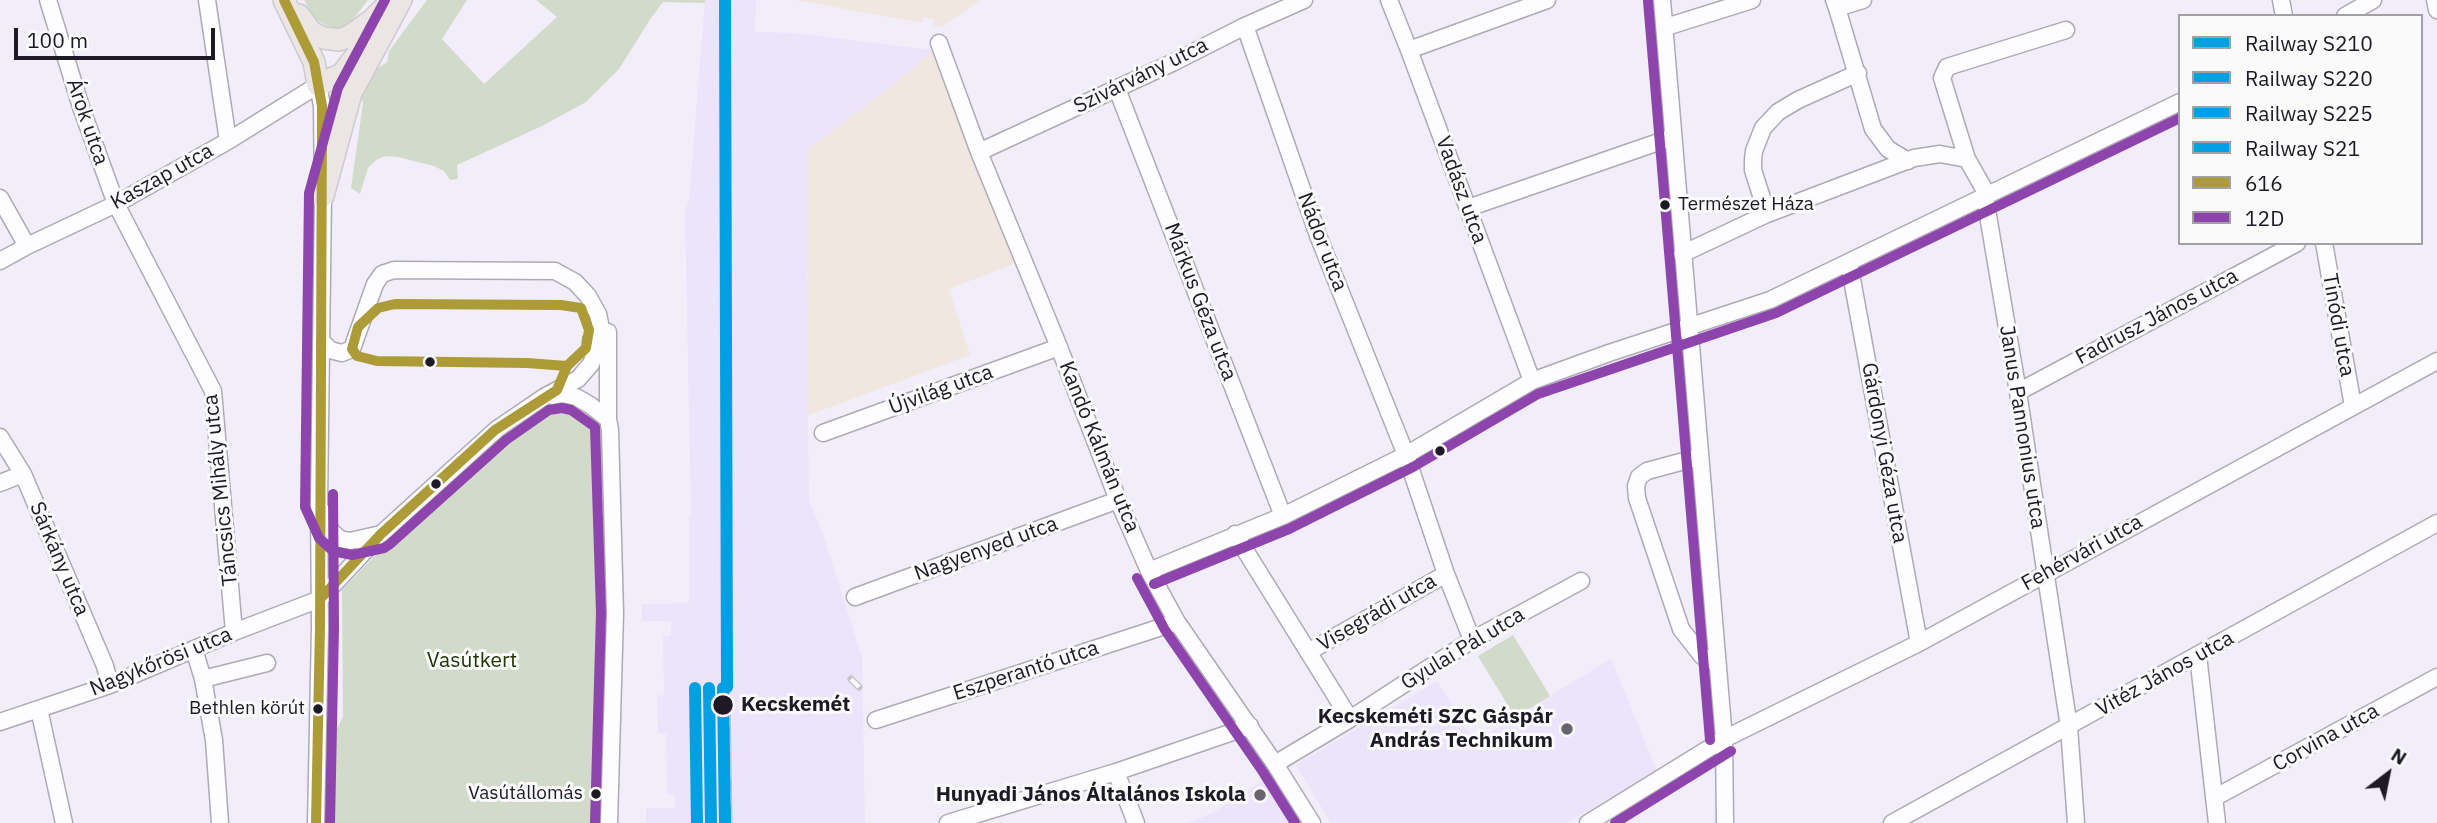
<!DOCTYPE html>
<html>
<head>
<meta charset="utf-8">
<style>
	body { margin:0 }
	#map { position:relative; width:2437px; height:823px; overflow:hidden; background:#f1eef9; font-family:"IBM Plex Sans",sans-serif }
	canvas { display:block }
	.legend { position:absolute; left:2178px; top:14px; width:245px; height:231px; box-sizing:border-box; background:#fafafa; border:2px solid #a2a0a5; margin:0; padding:9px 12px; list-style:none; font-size:21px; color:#1d1925 }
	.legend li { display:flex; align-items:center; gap:14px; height:35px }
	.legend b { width:35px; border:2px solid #a2a0a5 }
	.north { position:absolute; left:2353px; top:739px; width:70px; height:70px; -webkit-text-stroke:5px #fafafa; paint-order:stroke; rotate:32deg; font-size:19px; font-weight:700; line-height:28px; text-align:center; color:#1d1925 }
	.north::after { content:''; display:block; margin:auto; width:24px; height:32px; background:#1d1925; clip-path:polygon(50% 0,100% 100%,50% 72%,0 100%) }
	.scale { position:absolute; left:14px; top:28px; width:201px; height:32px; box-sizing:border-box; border:4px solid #1d1925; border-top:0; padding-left:9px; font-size:21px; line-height:24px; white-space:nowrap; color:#1d1925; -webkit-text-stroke:5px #fafafa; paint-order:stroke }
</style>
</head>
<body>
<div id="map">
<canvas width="2437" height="823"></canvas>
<ul class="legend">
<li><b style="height:9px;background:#00a0e3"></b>Railway S210</li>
<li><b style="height:9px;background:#00a0e3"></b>Railway S220</li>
<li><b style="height:9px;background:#00a0e3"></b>Railway S225</li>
<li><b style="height:9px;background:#00a0e3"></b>Railway S21</li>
<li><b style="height:9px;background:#ad9b38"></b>616</li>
<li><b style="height:9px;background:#8e44ad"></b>12D</li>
</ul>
<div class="north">N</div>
<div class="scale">100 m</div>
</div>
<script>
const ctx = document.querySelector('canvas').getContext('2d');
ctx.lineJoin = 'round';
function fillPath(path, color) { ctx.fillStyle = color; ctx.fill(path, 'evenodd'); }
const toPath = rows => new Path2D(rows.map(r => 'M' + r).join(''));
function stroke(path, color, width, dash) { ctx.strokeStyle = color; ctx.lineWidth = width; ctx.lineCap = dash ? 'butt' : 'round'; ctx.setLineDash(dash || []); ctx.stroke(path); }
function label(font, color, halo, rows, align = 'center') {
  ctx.font = font + ' "IBM Plex Sans",sans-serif'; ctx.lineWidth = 6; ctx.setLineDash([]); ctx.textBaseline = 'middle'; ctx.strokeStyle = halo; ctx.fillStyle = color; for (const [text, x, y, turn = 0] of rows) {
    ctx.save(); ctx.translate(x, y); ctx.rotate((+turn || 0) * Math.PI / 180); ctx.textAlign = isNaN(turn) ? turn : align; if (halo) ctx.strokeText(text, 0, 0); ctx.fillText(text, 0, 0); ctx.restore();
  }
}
const industrial = toPath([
	[796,0,981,0,942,27,933,25,934,19,923,17,922,23],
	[933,50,1014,264,949,289,970,355,812,414,807,418,808,149,894,84]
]);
const built = toPath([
	[705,0,756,0,755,32,793,33,933,50,894,84,808,149,807,361,809,500,823,534,862,657,865,823,646,823,646,808,675,808,675,795,667,794,666,734,658,733,657,696,664,695,663,636,671,636,671,621,642,621,642,604,689,603,689,517,691,516,685,211,689,201],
	[1513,635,1550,696,1611,659,1657,771,1566,823,1331,823,1296,765,1437,681,1475,742,1515,717,1478,656],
	[1268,777,1296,823,1186,823,1213,813]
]);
const green = toPath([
	[304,0,368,0,352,21,340,29,328,26,316,20],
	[427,0,467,0,442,39,484,84,557,17,536,0,705,0,705,3,663,2,651,18,619,69,586,102,542,126,457,165,458,179,450,180,444,171,434,166,398,157,386,156,376,160,368,168,360,194,351,188,363,103,361,97,378,68,387,62,389,51],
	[557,399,592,412,603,428,598,823,334,823,335,732,343,717,342,590,399,531,482,454,540,405],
	[1513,635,1550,696,1515,717,1478,656]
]);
const minor = toPath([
	[48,0,81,107,116,204,213,391,234,632],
	[207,0,228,141],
	[1389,0,1409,50,1532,381],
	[1662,0,1724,739,1725,823],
	[1834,0,1837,8,1863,0],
	[2281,0,2284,16],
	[2435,0,2437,10],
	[1837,8,1873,129,1888,149,1908,161],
	[2345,16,2373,0],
	[1245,26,1319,238,1406,455,1446,574,1472,640],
	[1666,27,1752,0],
	[939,43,979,152,1059,347,1118,500,1149,571,1177,622,1275,764,1312,823],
	[1409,50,1547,0],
	[1117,89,1283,516],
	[979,152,1172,63,1245,26,1304,0],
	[1988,196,1967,159,1942,78,1947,67,2066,30],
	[0,198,27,246],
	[1985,198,2018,392,2069,727,2076,823],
	[1468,208,1673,137],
	[1767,214,1753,170,1753,160,1754,151,1763,128,1778,112,1798,100,1858,73],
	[2324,243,2353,406],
	[1682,254,1767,214,1914,158,1940,154,1967,159],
	[0,261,27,246,116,204,228,141,318,85,322,106,323,196,319,504,320,627,316,823],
	[1849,263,1919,643],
	[608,332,608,419,610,430,615,613,609,823],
	[2018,392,2297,243],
	[552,396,562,394,576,397,590,405,608,419],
	[823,433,1059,347],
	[0,437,23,474,105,666,110,685],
	[1699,457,1647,471,1639,477,1636,486,1637,498,1681,629,1702,656,1717,663],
	[0,483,23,474],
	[323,512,331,531,340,539,350,541,381,534],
	[1235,534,1350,719],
	[1149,571,1283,516,1406,455,1532,381,1609,353,1770,300,2180,102],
	[855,597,1118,500],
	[194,649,203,679,214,740,220,823],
	[1308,652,1446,574],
	[2198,655,2217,823],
	[203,679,267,663],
	[39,709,64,823],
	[876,720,1177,622],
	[0,722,110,685,234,632,320,599,381,534,497,429,544,397,578,379,591,364,602,333,598,314,588,296,575,282,555,271,394,270,382,274,375,284,352,349,342,353,330,350,321,340],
	[1275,764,1350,719,1472,640,1581,581],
	[1116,772,1136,823],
	[2214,798,2437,677],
	[948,823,1116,772,1250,726],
	[1588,823,1724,739,1919,643,2437,361],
	[1892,823,2437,523]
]);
const major = toPath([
	[284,0,314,62,318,85,342,74,367,41],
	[299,15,311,32,324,38,339,40,350,36,372,20,392,0],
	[323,196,351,93,401,0]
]);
const rail = toPath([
	[851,679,859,687],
	[727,687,729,823]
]);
const bus1 = toPath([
	[284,0,314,62,322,106,320,627,316,823],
	[352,349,357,356,377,361,527,363,567,366,586,348,587,338],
	[352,349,358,327,378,308,395,304,561,305,581,308],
	[320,599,381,534,495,430,557,390,567,366,586,348,589,330,581,308]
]);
const bus2 = toPath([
	[385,0,338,88,309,193,305,507,319,538,333,551,352,555,384,548,390,544,506,440,549,410,562,408,571,410,595,427,601,613,595,823],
	[1648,1,1710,740],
	[1137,578,1165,630,1263,772,1295,823],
	[1154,584,1289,529,1413,467,1538,394,1776,313,2180,118],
	[330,823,334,627,333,494],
	[1615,823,1731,751]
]);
const rail1 = toPath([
	[709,688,711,823]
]);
const rail2 = toPath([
	[695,688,697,823]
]);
const rail3 = toPath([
	[725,0,727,687]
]);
const rail4 = toPath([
	[723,688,725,823]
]);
const markers = [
	[1665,205,6,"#1d1925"],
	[430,362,6,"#1d1925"],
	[1440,451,6,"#1d1925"],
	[436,484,6,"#1d1925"],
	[723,705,11,"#1d1925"],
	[318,709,6,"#1d1925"],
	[1567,729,7,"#67646f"],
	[596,794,6,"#1d1925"],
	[1260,795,7,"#67646f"]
];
const busNames = [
	["Természet Háza",1678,205,"left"],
	["Bethlen körút",305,709],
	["Vasútállomás",583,794]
];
const streetNames = [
	["Szivárvány utca",1141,76,-26],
	["Árok utca",87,122,71],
	["Kaszap utca",162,177,-29],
	["Vadász utca",1461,190,70],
	["Nádor utca",1322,242,69],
	["Márkus Géza utca",1200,302,69],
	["Fadrusz János utca",2157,317,-28],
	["Tinódi utca",2338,325,80],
	["Újvilág utca",941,390,-20],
	["Janus Pannonius utca",2022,427,81],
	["Kandó Kálmán utca",1099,447,68],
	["Gárdonyi Géza utca",1884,453,80],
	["Táncsics Mihály utca",221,490,-96],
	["Nagyenyed utca",986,549,-20],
	["Fehérvári utca",2082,553,-29],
	["Sárkány utca",59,559,67],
	["Visegrádi utca",1377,613,-30],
	["Gyulai Pál utca",1463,649,-31],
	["Nagykőrösi utca",161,662,-22],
	["Eszperantó utca",1026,671,-18],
	["Vitéz János utca",2165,674,-29],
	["Corvina utca",2326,738,-29]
];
const parkNames = [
	["Vasútkert",472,661]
];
const stopNames = [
	["Kecskemét",741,705]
];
const poiNames = [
	["Kecskeméti SZC Gáspár",1553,717],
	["András Technikum",1553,741],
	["Hunyadi János Általános Iskola",1246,795]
];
fillPath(industrial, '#f0e7e1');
fillPath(built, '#ece4fb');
fillPath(green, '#d2dac9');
stroke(minor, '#aeaab5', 19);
stroke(major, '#cdcbd1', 24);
stroke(minor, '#fdfcfe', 16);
stroke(major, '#ebe5e3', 21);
stroke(rail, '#c2c2c4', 7);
stroke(rail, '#fafafa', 4.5, [13]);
stroke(bus1, '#ad9b38', 10);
stroke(bus2, '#8e44ad', 10);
stroke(rail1, '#00a0e3', 12);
stroke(rail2, '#00a0e3', 12);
stroke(rail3, '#00a0e3', 12);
stroke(rail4, '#00a0e3', 12);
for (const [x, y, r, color] of markers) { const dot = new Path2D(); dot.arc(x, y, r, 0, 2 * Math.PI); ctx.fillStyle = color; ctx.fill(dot); stroke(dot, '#fafafa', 2.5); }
label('19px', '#1d1925', '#fafafa', busNames, 'right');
label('21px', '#1d1925', '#fafafa', streetNames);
label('21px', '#243506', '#fafafa', parkNames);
label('bold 21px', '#1d1925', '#fafafa', stopNames, 'left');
label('bold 21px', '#1d1925', '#fafafa', poiNames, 'right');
</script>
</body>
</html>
